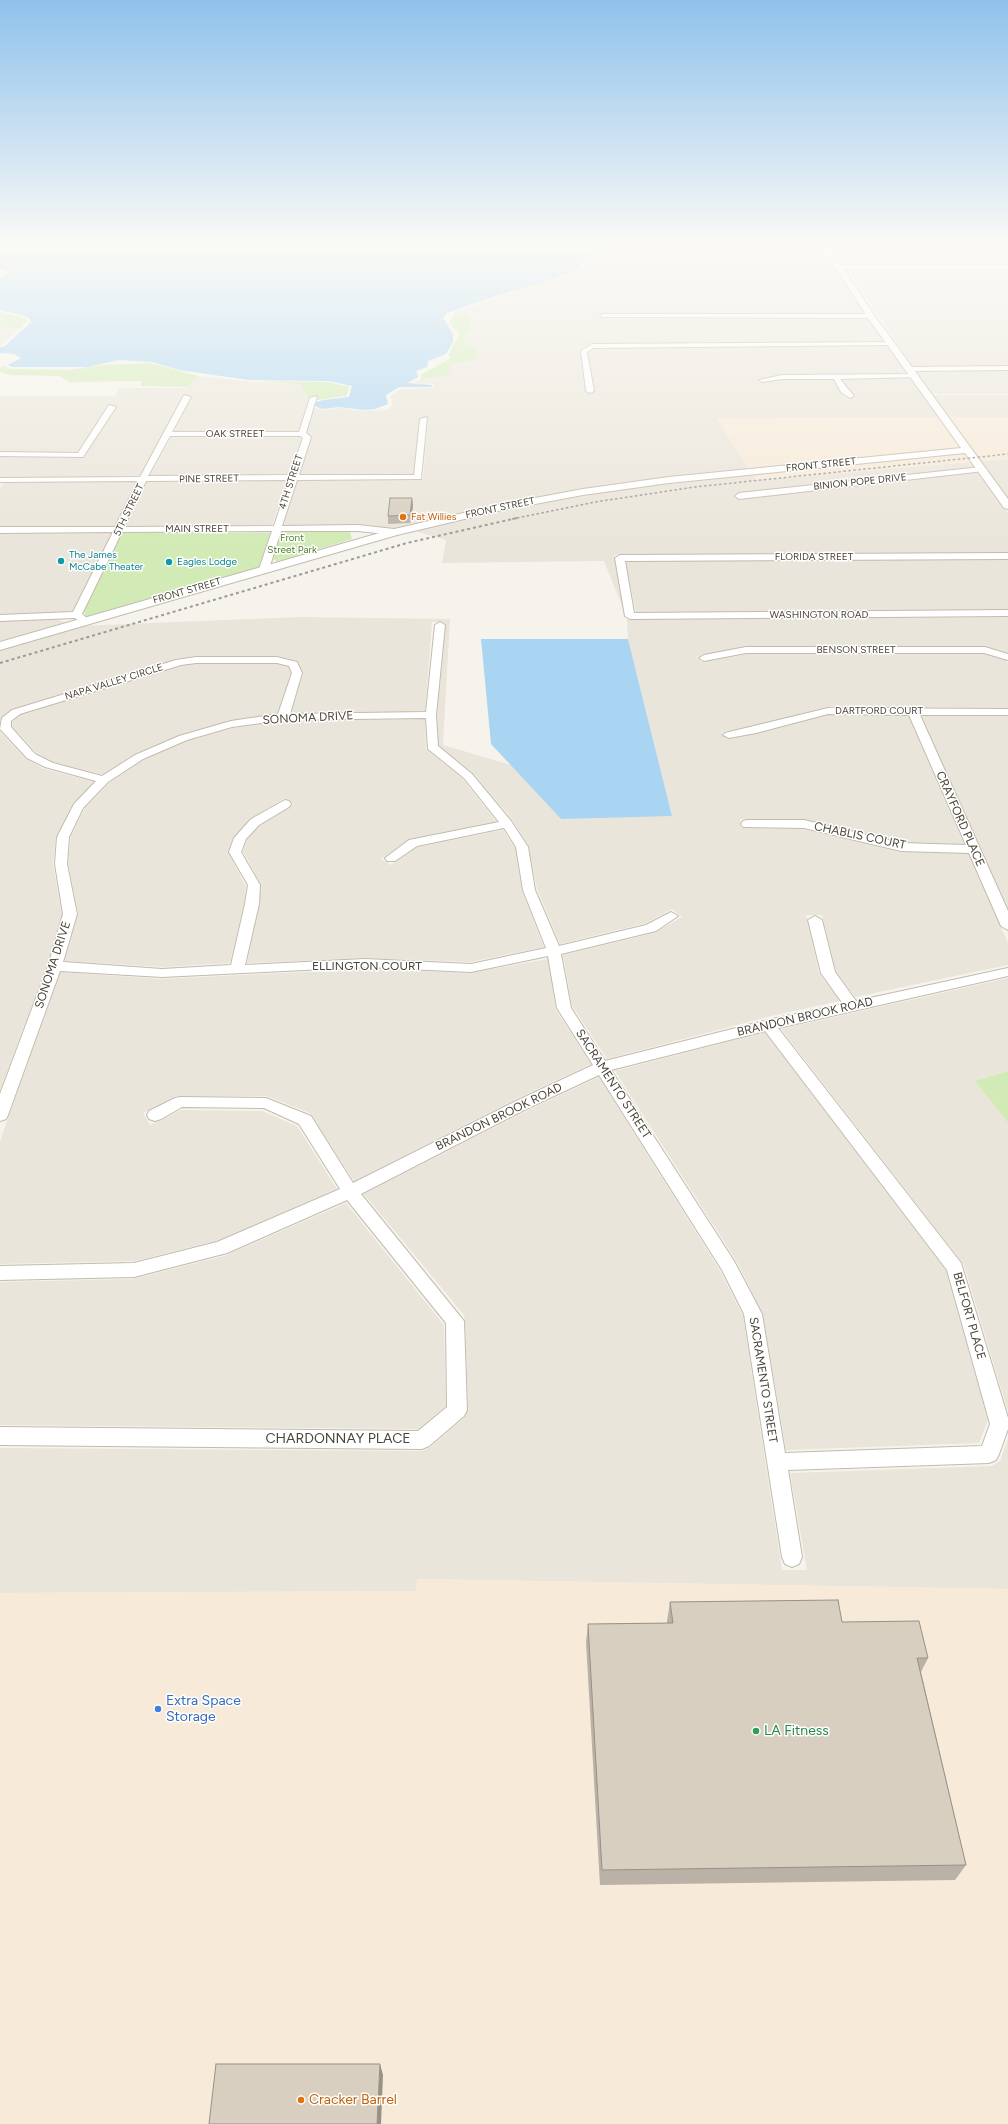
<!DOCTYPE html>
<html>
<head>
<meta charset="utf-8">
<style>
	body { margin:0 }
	canvas { display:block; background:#f6f3ec }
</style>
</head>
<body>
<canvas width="1008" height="2124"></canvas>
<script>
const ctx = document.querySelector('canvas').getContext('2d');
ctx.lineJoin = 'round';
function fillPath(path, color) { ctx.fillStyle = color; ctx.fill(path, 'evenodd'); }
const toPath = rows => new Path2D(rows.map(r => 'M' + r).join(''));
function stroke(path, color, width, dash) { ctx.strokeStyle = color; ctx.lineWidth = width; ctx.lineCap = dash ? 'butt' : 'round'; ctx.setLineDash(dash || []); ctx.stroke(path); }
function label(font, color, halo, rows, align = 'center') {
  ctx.font = font + ' Figtree,sans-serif'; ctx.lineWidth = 3; ctx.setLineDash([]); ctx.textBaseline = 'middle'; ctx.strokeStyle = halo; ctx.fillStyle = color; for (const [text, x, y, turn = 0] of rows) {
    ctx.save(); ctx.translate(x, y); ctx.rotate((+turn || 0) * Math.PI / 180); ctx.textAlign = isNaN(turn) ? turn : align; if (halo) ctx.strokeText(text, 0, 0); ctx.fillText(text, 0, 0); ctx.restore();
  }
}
const residential = toPath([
	[628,246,821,246,867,314,599,315,599,317,869,317,887,343,591,345,584,347,580,351,586,393,594,393,588,351,591,348,600,347,889,346,910,375,781,376,757,379,761,382,783,378,833,378,840,390,849,397,856,396,848,390,841,378,912,378,939,417,717,418,749,470,667,478,393,529,282,526,297,480,423,479,428,417,420,417,413,475,298,476,311,437,306,433,314,408,322,410,339,408,363,411,385,410,389,409,392,404,390,396,401,389,435,388,434,384,415,383,421,379,445,376,450,364,464,362,476,349,464,342,465,334,470,333,470,324,466,315,456,313,494,297,561,278,583,268,598,256,617,252],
	[833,246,1008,246,1008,394,930,394],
	[0,327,19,327,21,328,0,346],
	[197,376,263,383,301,384,309,399,298,432,174,432,192,396,184,396,140,477,0,477,0,456,79,457,85,455,117,406,109,406,77,453,0,452,0,396,115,396,119,388,186,388],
	[932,395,1008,395,1008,417,948,417],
	[290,435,302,437,288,476,149,477,172,436],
	[1008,459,1008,499,980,461],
	[971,462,975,467,733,495,737,498,978,471,1008,513,1008,553,614,555,624,611,604,561,442,563,446,540,418,532,417,529,500,510,585,494,671,482,752,474,756,480],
	[287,480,272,526,125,527,147,481],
	[5,482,138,482,115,527,0,528,0,488],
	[0,532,113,532,72,612,73,617,62,614,0,614],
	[1008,558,1008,610,636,613,625,560],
	[300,617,450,619,443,745,511,765,561,819,672,815,628,639,627,619,1008,617,1008,654,983,647,744,648,696,657,701,662,748,654,985,653,1005,659,1008,664,1008,708,827,707,753,727,721,732,726,739,760,733,830,714,908,715,964,844,901,843,802,820,740,819,741,828,803,829,900,852,968,853,1008,943,1008,965,855,997,836,972,822,915,806,915,819,973,840,1001,771,1016,607,1059,572,1006,563,955,654,933,682,917,672,909,646,923,560,944,537,889,528,845,512,819,474,774,438,746,437,715,444,622,432,622,425,712,291,713,303,673,297,661,278,656,197,657,177,659,15,709,0,720,0,649,77,626],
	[0,620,58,620,69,623,0,643],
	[196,663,275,663,288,666,291,673,278,714,229,721,180,735,136,754,104,775,53,762,37,753,12,726,13,721,20,714,181,665],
	[921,715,1008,715,1008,909,980,849],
	[425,719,426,749,462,778,497,822,411,839,381,859,391,865,417,847,503,830,515,848,522,891,544,947,470,962,366,958,247,963,259,904,261,885,243,851,247,839,261,824,294,804,285,798,251,819,233,838,228,852,246,887,244,904,230,963,164,967,64,961,78,912,68,862,71,836,85,808,110,782,143,759,186,741,233,728,283,721],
	[0,732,26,759,44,769,95,782,72,807,56,836,53,865,62,915,47,966,0,1090],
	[548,959,556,1010,591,1064,514,1100,354,1181,310,1113,267,1096,176,1096,143,1113,150,1125,181,1110,262,1111,297,1126,337,1189,219,1240,135,1261,0,1264,0,1141,60,972,161,979,365,969,470,973],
	[1008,978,1008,1071,975,1081,1008,1123,1008,1412,964,1265,781,1029],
	[765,1032,946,1270,988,1420,979,1443,786,1450,763,1314,737,1262,615,1071],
	[599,1077,719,1269,743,1316,782,1570,807,1570,790,1473,992,1466,1000,1461,1008,1439,1008,1589,417,1579,417,1591,0,1593,0,1448,422,1451,429,1448,464,1418,468,1409,465,1321,464,1315,364,1194,524,1112],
	[346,1203,444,1325,446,1406,419,1429,0,1425,0,1282,132,1279,224,1256]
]);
const commercial = toPath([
	[939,417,961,448,749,470,717,418],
	[948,417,1008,417,1008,459,980,461],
	[964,452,971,462,755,480,752,474],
	[417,1579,1008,1589,1008,2124,0,2124,0,1593,416,1591]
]);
const green = toPath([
	[457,311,457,313,466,315,470,324,470,332,465,334,464,342,476,349,478,356,474,360,451,364,448,374,445,376,421,379,422,374,451,358,448,355,460,333,453,329,450,321],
	[0,312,19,316,26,319,27,322,21,328,0,327],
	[150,363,198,376,187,387,141,386,141,381,70,382,59,376,11,375,0,372,0,368,4,366,11,369,70,370,99,365],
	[253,381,327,382,349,387,346,396,317,400,318,396,310,396,309,399,301,384],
	[343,529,350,531,352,539,283,560,277,561,273,559,280,534,282,531],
	[123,532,270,533,259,568,86,618,84,611],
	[1008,1071,1008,1123,975,1081]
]);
const water = toPath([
	[0,246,619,246,599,255,586,257,580,268,552,280,492,297,447,313,443,318,453,334,453,342,446,354,428,361,427,367,416,371,418,377,407,383,432,385,432,387,399,387,386,395,388,404,375,409,364,410,339,407,322,409,317,407,315,405,316,402,324,400,349,397,352,386,329,381,249,380,179,370,152,362,120,360,87,367,12,367,8,365,21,358,14,354,0,353,0,347,5,346,31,322,29,318,22,315,0,310,0,278,8,274,7,271,0,269],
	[481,639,628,639,672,816,561,819,491,744]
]);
const minor = toPath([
	[603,314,871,314,874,316,871,318,601,317,600,316,603,314],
	[892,342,894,343,894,345,593,348,587,352,594,391,590,393,586,391,581,351,592,344,892,342],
	[1008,366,1008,370,909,371,906,369,909,367,1008,366],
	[915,374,917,375,917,377,840,379,854,396,850,398,841,392,834,379,782,379,762,382,759,380,782,375,915,374],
	[184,395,191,397,172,432,299,432,310,398,317,396,306,433,311,437,299,475,414,475,420,419,427,417,421,479,297,480,282,526,358,525,394,529,398,532,394,535,358,531,281,531,269,569,264,572,259,569,272,531,122,532,82,614,88,619,88,623,82,623,75,618,0,621,0,615,73,612,113,532,0,533,0,527,115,527,138,481,0,482,0,478,140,477,184,395],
	[170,436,300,436,303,438,290,475,148,476,170,436],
	[289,480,274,526,124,527,146,481,289,480],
	[109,405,116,407,83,457,0,456,0,452,78,453,109,405],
	[981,467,985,469,984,471,739,499,735,496,739,493,981,467],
	[1008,553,1008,559,625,561,634,613,1008,610,1008,616,630,619,625,616,615,558,620,555,1008,553],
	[440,622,445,625,436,715,438,746,472,774,511,821,528,847,535,890,559,946,646,925,671,912,678,916,656,931,561,954,571,1008,605,1061,768,1020,843,1004,821,973,808,920,815,916,822,920,835,972,856,1001,1008,968,1008,976,778,1028,961,1263,1008,1418,1008,1429,999,1454,996,1460,989,1463,788,1470,802,1557,799,1564,792,1567,785,1564,782,1557,744,1314,722,1270,599,1075,524,1110,361,1194,464,1321,467,1410,464,1416,429,1446,422,1449,0,1445,0,1427,418,1431,447,1407,446,1323,347,1200,227,1253,134,1277,0,1280,0,1266,134,1263,217,1242,340,1189,299,1124,264,1108,182,1107,161,1119,155,1121,149,1119,147,1115,149,1111,175,1098,180,1097,266,1098,311,1116,353,1183,514,1102,593,1065,557,1008,548,956,471,972,365,967,162,977,60,971,8,1115,6,1119,0,1121,0,1094,48,966,63,914,55,864,57,837,74,804,96,781,45,767,27,758,0,729,2,718,12,710,176,660,196,657,277,657,297,662,302,673,290,714,426,712,435,625,440,622],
	[196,663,277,663,289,666,292,673,278,714,231,721,179,736,135,755,102,776,53,763,35,754,11,727,11,721,20,714,181,665,196,663],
	[426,718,428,749,464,778,499,822,409,840,385,858,387,861,395,861,417,846,504,828,516,847,523,890,546,948,471,964,365,959,245,965,259,904,260,885,241,852,246,839,259,825,289,807,291,804,289,801,285,800,251,819,234,838,229,852,248,885,245,904,231,965,162,969,63,962,77,914,67,864,69,837,83,808,108,782,143,759,187,740,232,727,283,720,426,718],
	[765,1031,947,1270,990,1424,982,1446,785,1453,762,1314,734,1261,611,1070,765,1031],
	[746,647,985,647,1008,654,1008,660,984,653,746,653,704,661,699,658,704,655,746,647],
	[828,708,1008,709,1008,715,920,715,1008,911,1008,930,1001,926,969,853,901,851,804,828,743,827,741,824,743,821,747,820,804,820,901,843,966,845,909,715,828,714,756,733,729,738,723,735,725,733,828,708]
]);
const tertiary = toPath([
	[822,246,829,246,841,265,1008,265,1008,269,844,269,874,315,1008,499,1008,509,1004,508,965,453,669,483,583,495,498,511,397,535,0,650,0,642,390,530,498,505,583,489,669,477,961,448,868,318,822,246]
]);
const railFar1 = toPath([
	[512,519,595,502,695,487,1008,454]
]);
const rail = toPath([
	[0,663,407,543,517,518]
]);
const wall = toPath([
	[412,498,413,506,410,523,388,524,388,516],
	[670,1602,842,1622,928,1658,921,1672,966,1865,955,1880,600,1885,586,1642,588,1624,667,1623,667,1621]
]);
const shadedWall = toPath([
	[412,498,413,506,410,523,410,515],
	[380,2064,383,2075,381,2124,377,2124]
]);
const building = toPath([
	[390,498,412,498,410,515,388,516,390,498],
	[838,1600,842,1622,919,1621,928,1658,917,1658,966,1865,602,1870,588,1624,673,1623,670,1602,838,1600],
	[216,2064,380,2064,377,2124,209,2124,216,2064]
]);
const markers = [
	[403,517,4,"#e8710a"],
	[61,561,4,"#0f9aa8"],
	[169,562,4,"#0f9aa8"],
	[158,1709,4,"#3f7fe0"],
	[756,1731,4,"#2e9e5b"],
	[301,2100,4,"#e8710a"]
];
const farStreetnames = [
	["OAK STREET",235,434],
	["FRONT STREET",821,465,-6],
	["PINE STREET",209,479,-1],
	["4TH STREET",291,482,-72],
	["BINION POPE DRIVE",860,482,-6],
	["FRONT STREET",500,508,-12],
	["5TH STREET",129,510,-64],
	["MAIN STREET",197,529],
	["FLORIDA STREET",814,557],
	["FRONT STREET",187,591,-16],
	["WASHINGTON ROAD",819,615],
	["BENSON STREET",856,650],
	["NAPA VALLEY CIRCLE",114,682,-17],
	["DARTFORD COURT",879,711]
];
const farFoodnames = [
	["Fat Willies",411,517]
];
const farParknames = [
	["Front",292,538],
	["Street Park",292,550]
];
const farCulturenames = [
	["The James",69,555],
	["McCabe Theater",69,567],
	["Eagles Lodge",177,562]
];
const streetNames = [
	["SONOMA DRIVE",308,718,-3],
	["CRAYFORD PLACE",960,819,66],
	["CHABLIS COURT",860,836,12],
	["SONOMA DRIVE",53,965,-72],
	["ELLINGTON COURT",367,966],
	["BRANDON BROOK ROAD",805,1017,-13],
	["SACRAMENTO STREET",613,1084,57],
	["BRANDON BROOK ROAD",499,1117,-26],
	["BELFORT PLACE",969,1316,74],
	["SACRAMENTO STREET",763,1380,81]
];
const nearStreetnames = [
	["CHARDONNAY PLACE",338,1439]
];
const nearShopnames = [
	["Extra Space",166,1701],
	["Storage",166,1717]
];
const nearLeisurenames = [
	["LA Fitness",764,1731]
];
const nearFoodnames = [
	["Cracker Barrel",309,2100]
];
fillPath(residential, '#eae5da');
fillPath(commercial, '#f7ead8');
fillPath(green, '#d2eab5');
fillPath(water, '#a9d4f2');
stroke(minor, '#c2bbae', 2);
stroke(tertiary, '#c2bbae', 2);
fillPath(minor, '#fff');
fillPath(tertiary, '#fff');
stroke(railFar1, '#9a9a9a', 1.5, [2.5, 2.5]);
stroke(rail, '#9a9a9a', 2, [3, 3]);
fillPath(wall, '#bab2a6');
fillPath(shadedWall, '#979187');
fillPath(building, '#d8cfc1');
stroke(building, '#979187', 1);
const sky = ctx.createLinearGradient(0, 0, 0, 544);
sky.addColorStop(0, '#8fc1ec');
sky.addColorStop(0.45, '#fbfaf6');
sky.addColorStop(1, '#fbfaf600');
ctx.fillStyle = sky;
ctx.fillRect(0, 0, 1008, 544);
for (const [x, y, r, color] of markers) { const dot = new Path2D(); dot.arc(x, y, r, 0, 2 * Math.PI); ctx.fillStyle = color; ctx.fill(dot); stroke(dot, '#fff', 1.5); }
label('10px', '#4b4439', '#fff', farStreetnames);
label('10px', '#c56008', '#fff', farFoodnames, 'left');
label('10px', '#4a7f2a', '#fff', farParknames);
label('10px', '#0d838f', '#fff', farCulturenames, 'left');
label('12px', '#4b4439', '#fff', streetNames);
label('14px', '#4b4439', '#fff', nearStreetnames);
label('14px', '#366cbe', '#fff', nearShopnames, 'left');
label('14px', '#27864d', '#fff', nearLeisurenames, 'left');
label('14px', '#c56008', '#fff', nearFoodnames, 'left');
</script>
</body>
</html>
